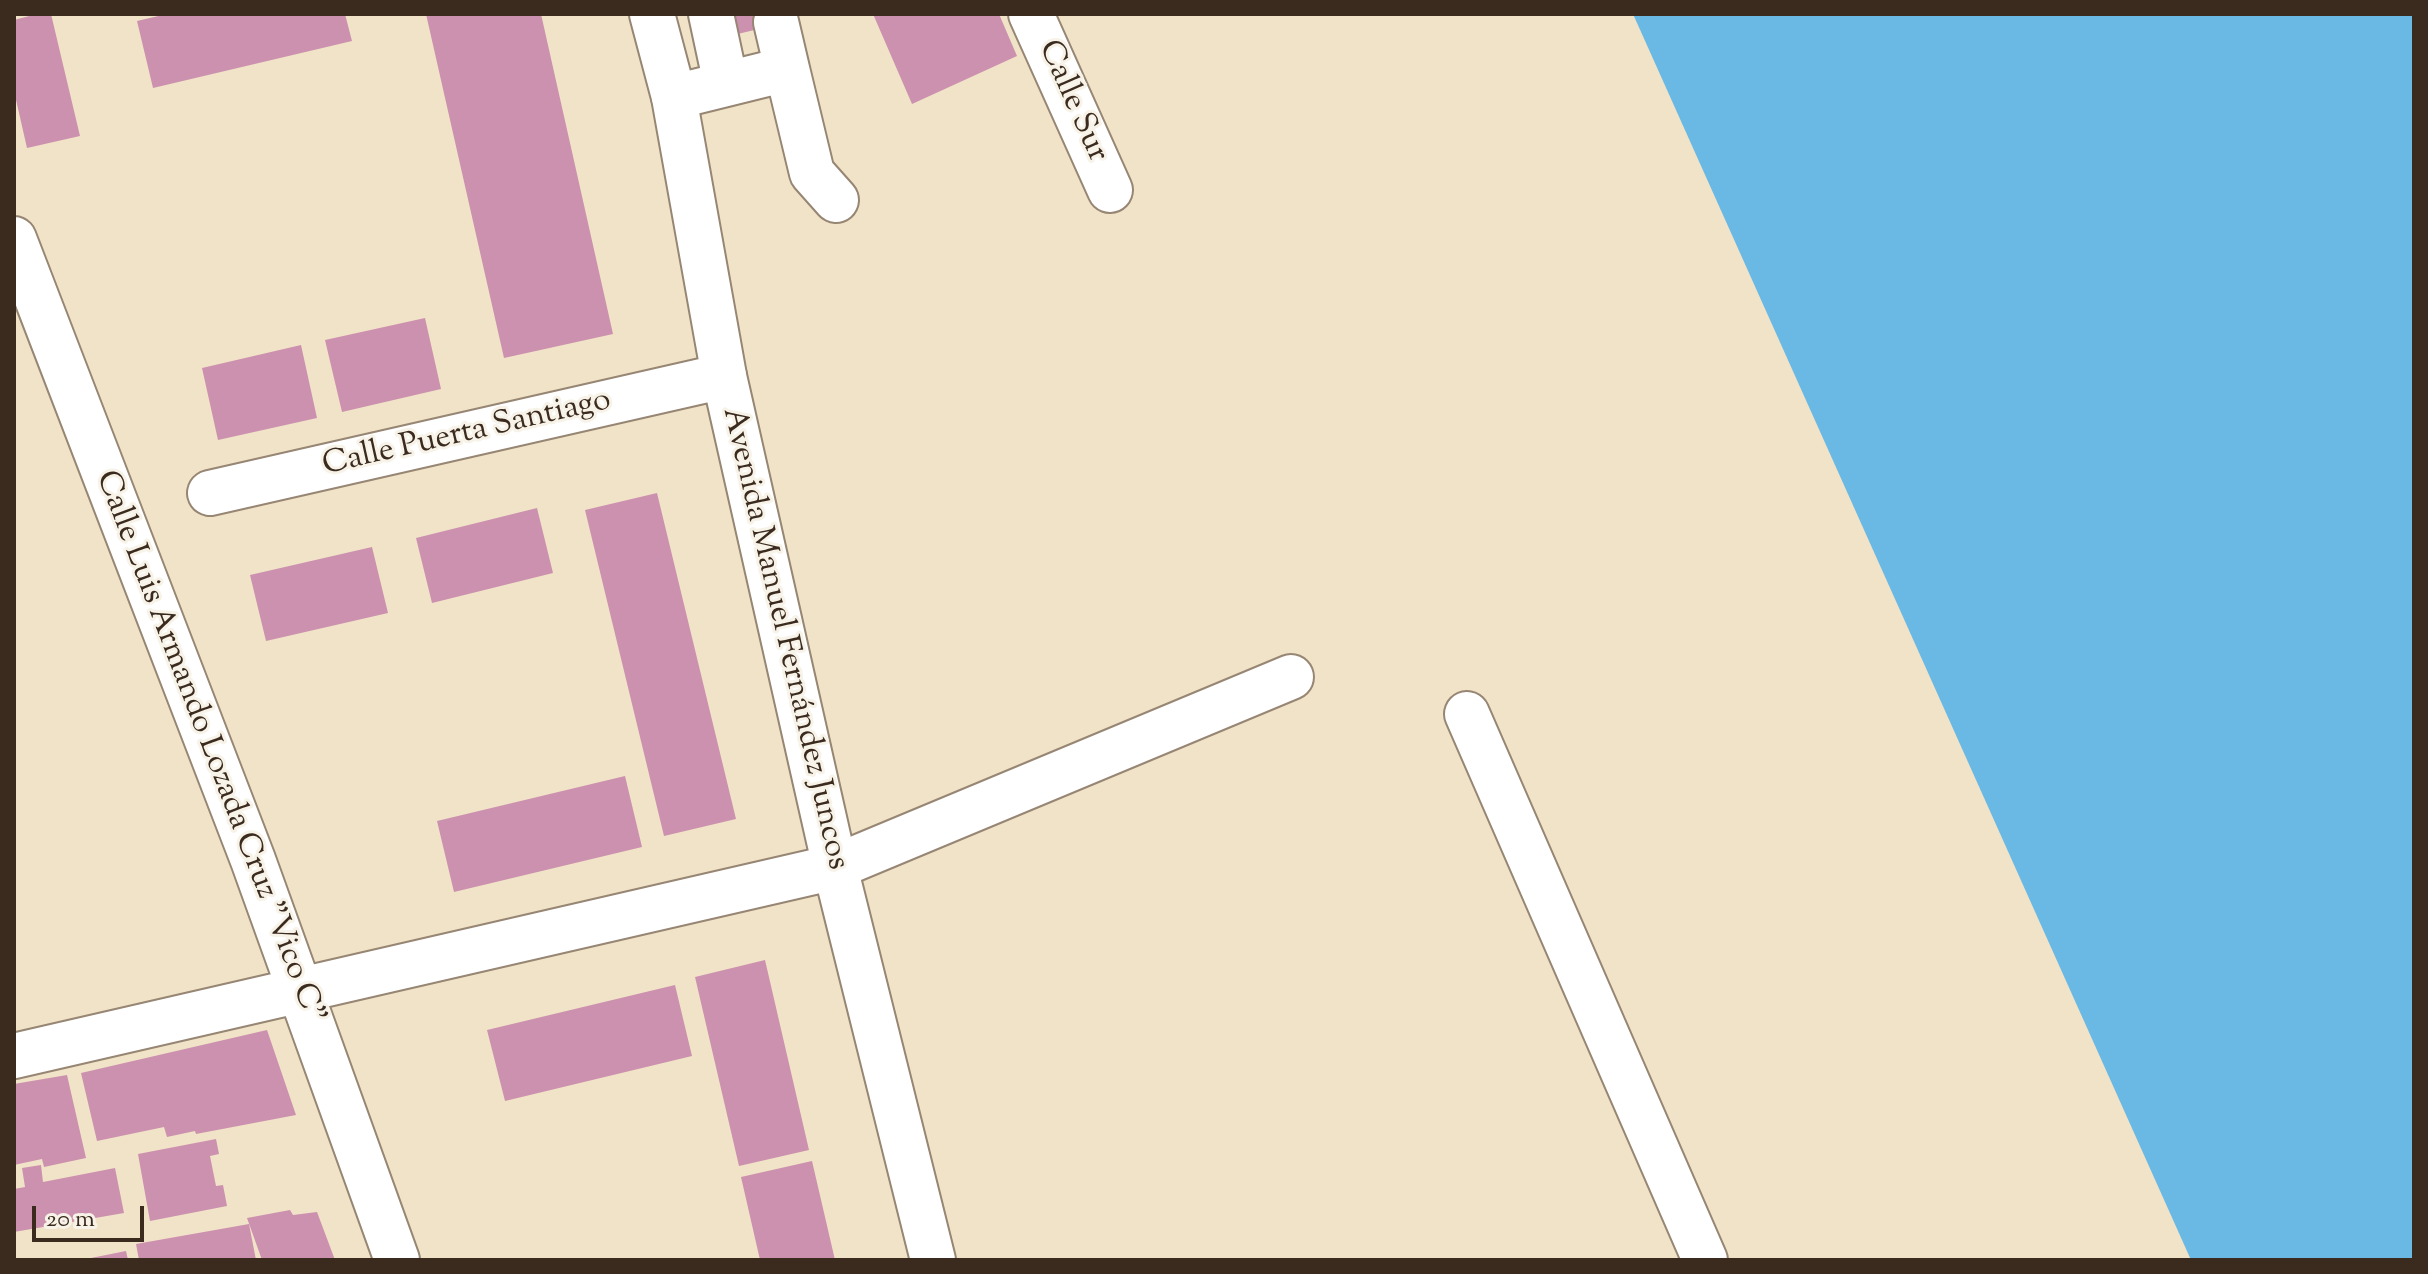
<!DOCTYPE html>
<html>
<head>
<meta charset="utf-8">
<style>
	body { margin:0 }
	#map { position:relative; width:2428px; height:1274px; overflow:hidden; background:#f1e3c8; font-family:"Sorts Mill Goudy",serif }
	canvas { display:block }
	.frame { position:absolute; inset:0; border:16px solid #3b2a1e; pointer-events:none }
	.scale { position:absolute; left:32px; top:1206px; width:112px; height:36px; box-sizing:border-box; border:4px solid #3b2a1e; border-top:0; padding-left:10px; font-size:24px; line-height:28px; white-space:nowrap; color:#3b2a1e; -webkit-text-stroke:6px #f7f3e8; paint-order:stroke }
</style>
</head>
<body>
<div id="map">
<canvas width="2428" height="1274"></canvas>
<div class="frame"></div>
<div class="scale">20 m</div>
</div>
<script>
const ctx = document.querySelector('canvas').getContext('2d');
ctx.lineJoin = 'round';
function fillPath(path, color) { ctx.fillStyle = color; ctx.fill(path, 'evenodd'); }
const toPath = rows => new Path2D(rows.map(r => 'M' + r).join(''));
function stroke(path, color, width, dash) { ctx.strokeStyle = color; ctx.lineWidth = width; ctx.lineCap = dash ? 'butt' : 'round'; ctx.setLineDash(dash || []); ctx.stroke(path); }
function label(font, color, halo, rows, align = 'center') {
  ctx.font = font + ' "Sorts Mill Goudy",serif'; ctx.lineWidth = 6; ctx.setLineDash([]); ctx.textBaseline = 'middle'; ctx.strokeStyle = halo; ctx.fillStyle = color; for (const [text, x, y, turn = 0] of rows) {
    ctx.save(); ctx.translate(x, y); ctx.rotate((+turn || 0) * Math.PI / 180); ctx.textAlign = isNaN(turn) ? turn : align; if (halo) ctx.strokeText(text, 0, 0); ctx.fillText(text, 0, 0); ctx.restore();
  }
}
const water = toPath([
	[1633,14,2414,14,2414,1260,2191,1260]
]);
const building = toPath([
	[37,14,51,14,80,136,27,148,14,91,14,20],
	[167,14,345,14,352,41,153,88,137,21],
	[426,14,541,14,613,334,504,358],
	[719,14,764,14,767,27,725,37],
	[873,14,999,14,1017,56,912,104],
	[425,318,441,389,342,412,325,340],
	[301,345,317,418,218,440,202,368],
	[657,493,736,819,664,836,585,510],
	[537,508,553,573,432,603,416,538],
	[372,547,388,613,266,641,250,575],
	[625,776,642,847,454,892,437,821],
	[765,960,809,1150,739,1166,695,977],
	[675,985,692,1056,505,1101,487,1030],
	[267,1030,296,1115,196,1134,195,1131,167,1137,164,1127,97,1141,81,1073],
	[67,1075,86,1158,44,1167,42,1159,14,1165,14,1084],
	[216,1139,219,1154,210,1156,216,1186,223,1185,227,1206,150,1221,138,1154],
	[812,1161,835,1260,760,1260,741,1177],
	[41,1165,43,1182,115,1168,124,1213,14,1232,14,1189,25,1187,22,1168],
	[290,1210,293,1215,317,1212,335,1260,262,1260,247,1218],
	[249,1224,256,1260,139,1260,136,1244],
	[126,1251,128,1260,86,1260,86,1259]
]);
const minor = toPath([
	[711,14,726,84],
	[1031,14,1110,190],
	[787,69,812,173,836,200],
	[674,97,787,69,776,22],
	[14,239,253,860,397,1260],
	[210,493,724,376],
	[1467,714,1705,1260],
	[14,1056,835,867,1291,677]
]);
const major = toPath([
	[652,14,674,97,724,376,835,867,933,1260]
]);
const streetNames = [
	["Calle Sur",1071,102,66],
	["Calle Puerta Santiago",467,435,-13],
	["Avenida Manuel Fernández Juncos",783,639,77],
	["Calle Luis Armando Lozada Cruz \"Vico C\"",208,748,69]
];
fillPath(water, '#6ab9e4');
fillPath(building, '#cc91ae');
stroke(minor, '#968673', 48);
stroke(major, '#968673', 48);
stroke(minor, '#fff', 44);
stroke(major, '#fff', 44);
label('32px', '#3b2a1e', '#f7f3e8', streetNames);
</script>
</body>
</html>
